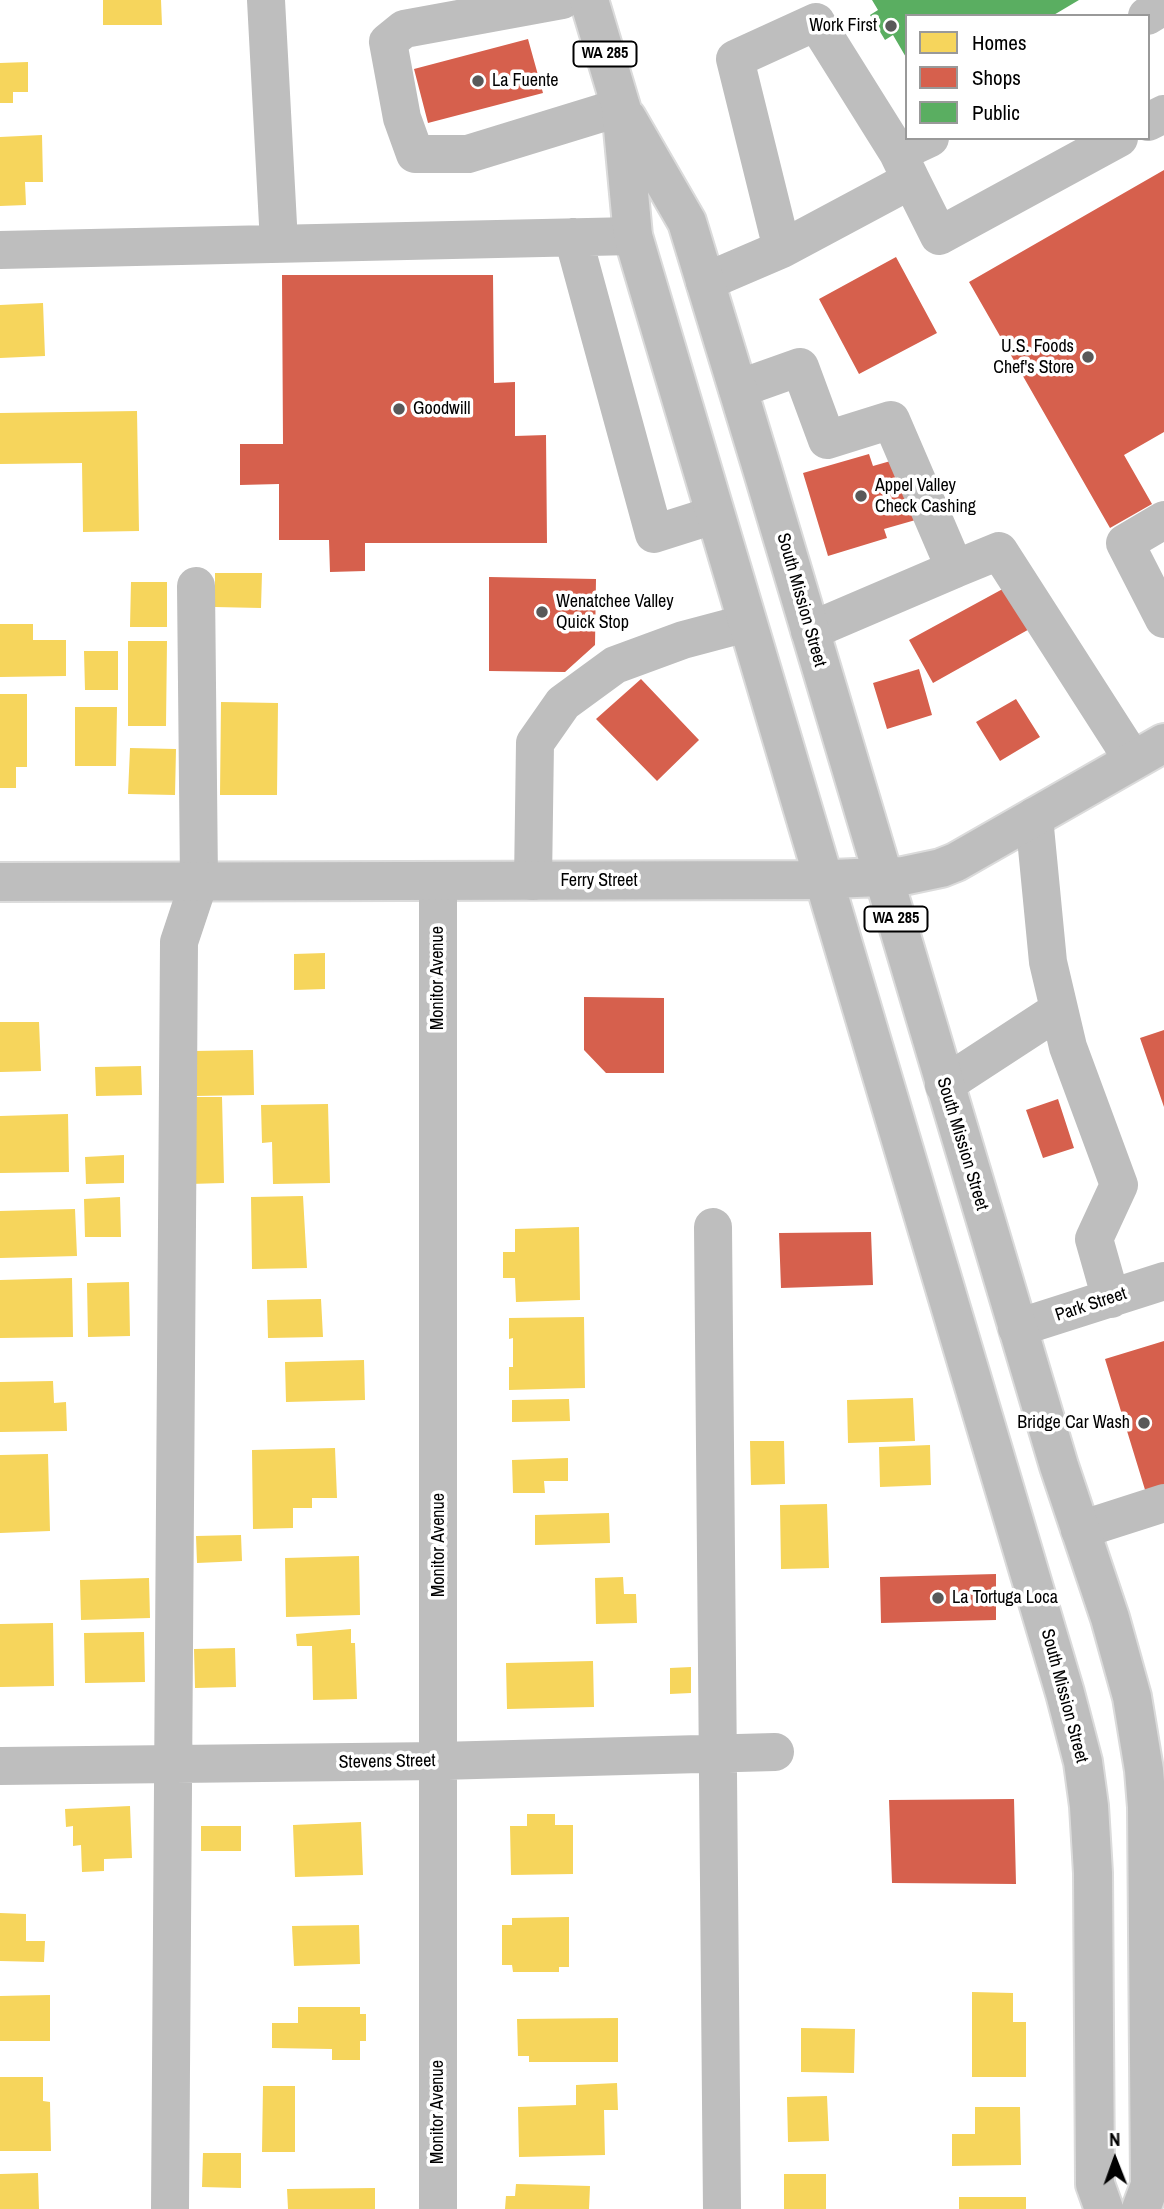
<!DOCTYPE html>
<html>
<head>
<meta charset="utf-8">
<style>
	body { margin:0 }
	#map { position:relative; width:1164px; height:2209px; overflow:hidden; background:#fff; font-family:"Archivo Narrow",sans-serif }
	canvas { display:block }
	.legend { position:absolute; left:905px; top:14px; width:245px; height:126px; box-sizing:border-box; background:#fff; border:2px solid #999; margin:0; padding:9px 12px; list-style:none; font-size:21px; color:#000 }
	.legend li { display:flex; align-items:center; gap:14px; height:35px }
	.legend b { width:35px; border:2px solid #999 }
	.north { position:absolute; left:1080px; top:2125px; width:70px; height:70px; -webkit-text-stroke:5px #fff; paint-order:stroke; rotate:359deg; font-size:19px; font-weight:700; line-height:28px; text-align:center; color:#000 }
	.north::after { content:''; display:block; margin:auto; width:24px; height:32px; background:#000; clip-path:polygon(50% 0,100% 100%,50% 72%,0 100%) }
</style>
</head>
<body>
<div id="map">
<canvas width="1164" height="2209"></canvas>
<ul class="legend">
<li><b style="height:19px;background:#f6d55c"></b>Homes</li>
<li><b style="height:19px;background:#d6604d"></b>Shops</li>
<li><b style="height:19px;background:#5aae61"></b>Public</li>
</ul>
<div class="north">N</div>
</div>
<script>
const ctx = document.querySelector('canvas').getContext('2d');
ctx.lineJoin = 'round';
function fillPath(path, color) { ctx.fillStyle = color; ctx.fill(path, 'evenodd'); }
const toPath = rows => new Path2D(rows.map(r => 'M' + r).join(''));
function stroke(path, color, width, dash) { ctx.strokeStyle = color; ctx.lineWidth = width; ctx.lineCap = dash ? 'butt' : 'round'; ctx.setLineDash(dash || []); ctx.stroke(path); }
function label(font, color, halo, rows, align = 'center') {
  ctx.font = font + ' "Archivo Narrow",sans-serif'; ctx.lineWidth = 7; ctx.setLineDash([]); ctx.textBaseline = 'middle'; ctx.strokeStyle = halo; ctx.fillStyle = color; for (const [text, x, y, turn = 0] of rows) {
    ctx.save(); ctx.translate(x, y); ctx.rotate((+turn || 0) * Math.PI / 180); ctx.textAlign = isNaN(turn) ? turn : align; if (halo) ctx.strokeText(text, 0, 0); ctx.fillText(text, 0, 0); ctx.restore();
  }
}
const homes = toPath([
	[103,0,161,0,162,25,103,25],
	[28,62,28,92,13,92,13,103,0,103,0,63],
	[42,135,43,182,25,182,26,205,0,206,0,137],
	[43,303,45,356,0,358,0,305],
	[137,411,139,531,83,532,82,463,0,464,0,413],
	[215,573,262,573,261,608,215,607],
	[131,582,167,582,167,627,130,627],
	[0,624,33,624,33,640,66,640,66,676,0,677],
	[128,641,167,641,166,726,128,726],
	[84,651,118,651,118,690,85,690],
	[0,694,27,694,27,767,16,767,16,788,0,788],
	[221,702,278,703,277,795,220,795],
	[75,707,117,707,116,766,75,766],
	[130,748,176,749,175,795,128,794],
	[325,953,325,989,294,990,294,954],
	[0,1022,39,1022,41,1071,0,1072],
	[253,1050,254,1095,195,1096,194,1051],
	[141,1066,142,1095,96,1096,95,1067],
	[188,1097,222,1097,224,1183,190,1184],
	[328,1104,330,1183,273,1184,272,1142,262,1143,261,1105],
	[68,1114,69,1172,0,1173,0,1116],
	[124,1155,124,1183,86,1184,85,1157],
	[303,1196,307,1268,252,1269,251,1197],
	[120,1197,121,1237,85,1237,84,1199],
	[75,1209,77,1256,0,1258,0,1211],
	[579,1227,580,1300,516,1302,515,1278,503,1278,503,1252,515,1252,515,1229],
	[72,1278,73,1337,0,1338,0,1280],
	[129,1282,130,1336,88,1337,87,1283],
	[321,1299,323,1337,268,1338,267,1300],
	[584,1317,585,1388,509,1390,509,1367,513,1367,513,1338,509,1339,509,1318],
	[364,1360,365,1400,286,1402,285,1362],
	[53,1381,54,1403,66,1402,67,1431,0,1432,0,1382],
	[913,1398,915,1441,848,1443,847,1400],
	[569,1399,570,1421,512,1422,512,1400],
	[750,1441,784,1441,785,1484,751,1485],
	[930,1445,931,1485,880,1487,879,1447],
	[335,1448,337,1498,312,1498,312,1508,293,1508,293,1528,253,1529,252,1450],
	[48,1454,50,1531,0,1533,0,1455],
	[568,1458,568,1481,544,1481,545,1493,513,1493,512,1460],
	[827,1504,829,1568,781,1569,780,1505],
	[609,1513,610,1543,535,1545,535,1515],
	[241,1535,242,1561,197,1563,196,1536],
	[359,1556,360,1615,286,1617,285,1558],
	[623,1577,624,1594,636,1594,637,1623,596,1624,595,1578],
	[149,1578,150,1618,81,1620,80,1580],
	[53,1623,54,1686,0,1687,0,1624],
	[351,1629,351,1643,355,1643,357,1699,313,1700,312,1646,297,1646,296,1634],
	[144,1632,145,1682,85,1683,84,1633],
	[235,1648,236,1687,195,1688,194,1649],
	[593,1661,594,1707,507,1709,506,1663],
	[691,1667,691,1693,670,1694,670,1668],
	[130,1806,132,1858,104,1859,104,1871,82,1872,81,1845,73,1846,73,1826,66,1827,65,1809],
	[527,1814,555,1814,555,1825,573,1825,573,1874,511,1875,510,1826,527,1826],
	[361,1822,363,1875,295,1877,293,1825],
	[201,1826,241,1826,241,1851,201,1851],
	[0,1913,26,1914,26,1941,45,1941,44,1962,0,1961],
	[569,1917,569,1967,559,1967,559,1972,513,1972,512,1965,502,1965,502,1925,512,1925,512,1918],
	[359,1925,360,1964,294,1966,292,1926],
	[972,1992,1013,1993,1013,2022,1026,2022,1026,2077,972,2077],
	[50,1995,50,2041,0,2041,0,1996],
	[298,2007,360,2007,360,2014,366,2014,366,2041,360,2041,360,2060,332,2060,332,2049,272,2048,272,2023,298,2023],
	[618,2018,618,2062,529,2062,529,2056,518,2056,517,2019],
	[801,2028,855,2029,854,2073,801,2072],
	[0,2077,43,2077,43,2101,50,2102,51,2151,0,2151],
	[617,2083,618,2110,604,2110,605,2155,519,2157,518,2107,576,2105,576,2085],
	[263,2086,295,2086,295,2152,262,2152],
	[827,2096,829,2141,788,2142,787,2097],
	[975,2107,1020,2107,1021,2165,952,2166,952,2134,975,2134],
	[203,2153,241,2153,241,2188,202,2187],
	[38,2173,39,2209,0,2209,0,2174],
	[784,2174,826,2174,826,2209,784,2209],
	[516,2184,590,2186,589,2209,505,2209,506,2196,515,2196],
	[375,2188,375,2209,288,2209,287,2189],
	[959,2197,1026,2197,1026,2209,959,2209]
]);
const shops = toPath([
	[528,39,543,93,428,123,414,69],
	[1164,170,1164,432,1124,455,1152,504,1110,528,969,282],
	[896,257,937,333,859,374,819,299],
	[282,275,493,275,494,383,515,382,515,436,546,435,547,543,365,543,365,571,330,572,329,540,279,540,279,484,240,485,240,444,283,444],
	[869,454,873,466,901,458,919,519,884,529,887,538,828,556,803,473],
	[489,577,596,579,595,645,565,672,489,671],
	[1010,585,1033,627,933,683,909,640],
	[919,669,932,715,887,729,873,683],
	[641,679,699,740,657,781,596,719],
	[1016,699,1040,737,1000,761,976,722],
	[584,997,664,998,664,1073,606,1073,584,1050],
	[1164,1030,1164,1107,1140,1038],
	[1058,1099,1074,1148,1043,1158,1026,1110],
	[871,1232,873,1285,781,1288,779,1233],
	[1164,1341,1164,1488,1146,1493,1105,1359],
	[996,1574,996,1620,881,1623,880,1577],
	[1014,1799,1016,1884,892,1883,889,1800]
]);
const public = toPath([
	[872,0,1079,0,1052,16,907,16,907,59,893,35,885,40,870,15,878,10]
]);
const minor = toPath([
	[266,0,279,243],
	[562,0,404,29,388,42,402,118,415,154,468,154,621,107],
	[1147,16,1164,6],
	[816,22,898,153,911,180,782,249,735,59,816,22],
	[1148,122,1164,114],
	[898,153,930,138],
	[911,180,939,236,1119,138],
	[573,237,654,534,714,515],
	[0,250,633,236],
	[705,282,782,249],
	[738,389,800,367,827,440,891,420,955,569,810,631],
	[1164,520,1125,543,1164,619],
	[955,569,999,551,1133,760],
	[1034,817,1048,962,1068,1047,1119,1185,1094,1239,1111,1299],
	[533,881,535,743,563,703,615,665,683,640,747,623],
	[438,882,438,2209],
	[944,1085,1059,1010],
	[713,1227,722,2209],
	[1017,1328,1164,1281],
	[1080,1530,1164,1503],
	[0,1766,439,1761,775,1752],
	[170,2209,179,942,199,882,196,586]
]);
const major = toPath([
	[589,0,621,107,633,236,1065,1693,1083,1762,1089,1806,1093,1873,1095,2184,1104,2209],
	[627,118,687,222,763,472,1059,1466,1110,1618,1132,1697,1144,1770,1147,1807,1150,2185,1141,2209],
	[0,882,809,880,903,876,941,868,956,862,1164,743]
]);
const markers = [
	[891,26,7,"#595959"],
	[478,81,7,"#595959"],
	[1088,357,7,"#595959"],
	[399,409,7,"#595959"],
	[861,496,7,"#595959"],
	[542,612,7,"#595959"],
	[1144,1423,7,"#595959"],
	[938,1598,7,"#595959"]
];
const shields = [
	[605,54,63],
	[896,919,63]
];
const shieldNames = [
	["WA 285",605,54],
	["WA 285",896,919]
];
const poiNames = [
	["Work First",877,26,"right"],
	["La Fuente",492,81],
	["U.S. Foods",1074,347,"right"],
	["Chef's Store",1074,368,"right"],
	["Goodwill",413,409],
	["Appel Valley",875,486],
	["Check Cashing",875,507],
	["Wenatchee Valley",556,602],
	["Quick Stop",556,623],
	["Bridge Car Wash",1130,1423,"right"],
	["La Tortuga Loca",952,1598]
];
const streetNames = [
	["South Mission Street",801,600,74],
	["Ferry Street",599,881],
	["Monitor Avenue",438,978,-90],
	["South Mission Street",962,1144,73],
	["Park Street",1091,1305,-18],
	["Monitor Avenue",439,1545,-90],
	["South Mission Street",1064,1696,75],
	["Stevens Street",387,1762,-1],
	["Monitor Avenue",438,2112,-90]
];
fillPath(homes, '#f6d55c');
fillPath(shops, '#d6604d');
fillPath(public, '#5aae61');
stroke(major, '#dbdbdb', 42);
stroke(minor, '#bebebe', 38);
stroke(major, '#bebebe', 38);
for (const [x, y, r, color] of markers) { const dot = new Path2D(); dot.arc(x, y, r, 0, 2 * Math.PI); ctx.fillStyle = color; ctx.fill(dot); stroke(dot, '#fff', 2.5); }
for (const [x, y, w] of shields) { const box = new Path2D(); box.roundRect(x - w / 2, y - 12.5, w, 25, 5); ctx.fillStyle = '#fff'; ctx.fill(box); stroke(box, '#000', 2); }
label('bold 16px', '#000', null, shieldNames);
label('18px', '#000', '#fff', poiNames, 'left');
label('18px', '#000', '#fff', streetNames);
</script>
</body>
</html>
